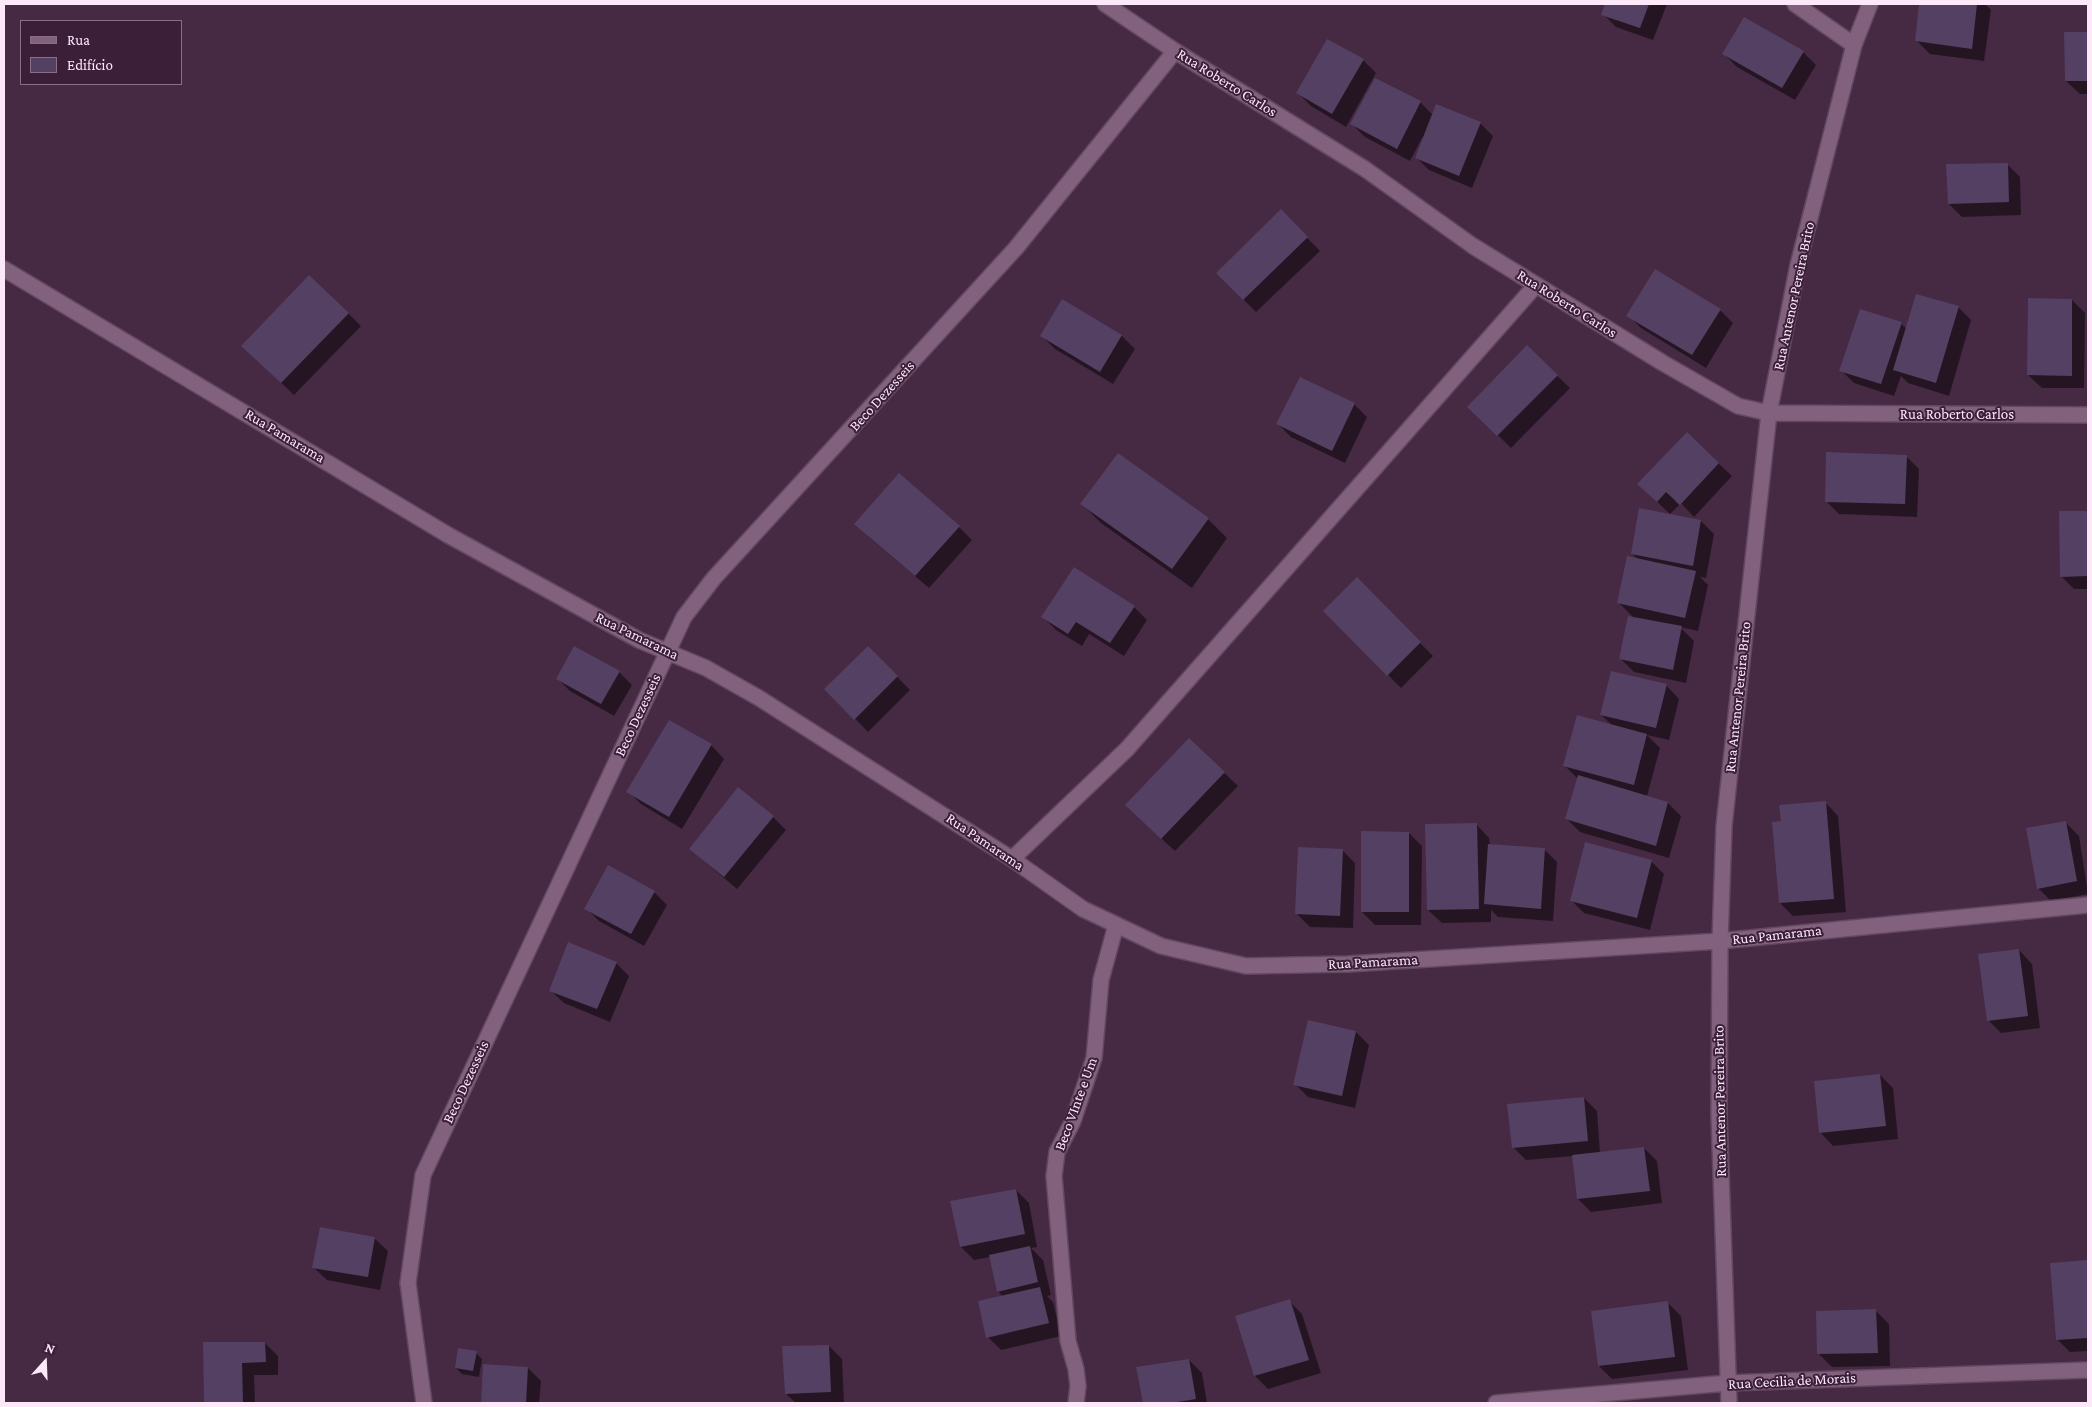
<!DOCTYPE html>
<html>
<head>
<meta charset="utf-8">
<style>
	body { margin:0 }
	#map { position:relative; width:2092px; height:1407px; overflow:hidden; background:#462943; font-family:"Crimson Pro",serif }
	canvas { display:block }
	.frame { position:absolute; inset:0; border:5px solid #fce8f9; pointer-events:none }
	.legend { position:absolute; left:20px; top:20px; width:162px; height:65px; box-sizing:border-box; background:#3b1f39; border:1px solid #886f86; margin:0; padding:6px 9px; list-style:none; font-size:15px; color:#fce8f9 }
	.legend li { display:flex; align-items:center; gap:10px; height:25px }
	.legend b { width:25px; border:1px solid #886f86 }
	.north { position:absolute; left:20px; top:1337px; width:50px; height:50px; -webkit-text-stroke:4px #3b1f39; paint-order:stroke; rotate:20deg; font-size:14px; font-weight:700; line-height:20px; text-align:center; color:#fce8f9 }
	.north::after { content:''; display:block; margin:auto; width:18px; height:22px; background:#fce8f9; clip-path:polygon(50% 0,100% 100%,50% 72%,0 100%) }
</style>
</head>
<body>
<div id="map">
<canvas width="2092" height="1407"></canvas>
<div class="frame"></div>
<ul class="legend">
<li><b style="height:6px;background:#82617e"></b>Rua</li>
<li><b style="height:14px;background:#544062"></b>Edifício</li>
</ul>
<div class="north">N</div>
</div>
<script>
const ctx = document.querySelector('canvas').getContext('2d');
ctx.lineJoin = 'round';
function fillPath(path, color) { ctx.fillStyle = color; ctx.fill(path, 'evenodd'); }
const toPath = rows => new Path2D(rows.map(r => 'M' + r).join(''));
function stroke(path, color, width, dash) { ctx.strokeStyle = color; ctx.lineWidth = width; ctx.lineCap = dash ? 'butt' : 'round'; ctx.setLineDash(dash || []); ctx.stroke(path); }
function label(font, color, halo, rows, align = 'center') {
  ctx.font = font + ' "Crimson Pro",serif'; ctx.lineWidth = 4; ctx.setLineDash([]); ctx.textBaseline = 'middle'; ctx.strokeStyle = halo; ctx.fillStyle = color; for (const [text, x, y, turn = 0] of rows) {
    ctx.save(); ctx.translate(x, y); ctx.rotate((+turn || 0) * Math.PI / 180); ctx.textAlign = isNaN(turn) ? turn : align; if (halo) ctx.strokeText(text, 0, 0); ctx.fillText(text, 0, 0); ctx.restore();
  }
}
const shadow = toPath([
	[1607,4,1667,4,1653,40,1616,27,1603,14],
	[1921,4,1985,4,1991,10,1984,61,1930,54,1917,41],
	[2065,33,2088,33,2088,94,2080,94,2066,81],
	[1803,52,1816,65,1795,100,1737,67,1724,54],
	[1363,60,1376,73,1346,127,1311,106,1298,93],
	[1375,79,1420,102,1433,115,1480,123,1493,136,1472,188,1429,170,1416,157,1424,138,1422,138,1410,161,1365,137,1352,124],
	[2007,164,2020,177,2021,215,1962,217,1949,204],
	[1281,211,1320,251,1256,312,1217,273],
	[2072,300,2085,313,2084,388,2042,388,2028,375],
	[1063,301,1122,336,1135,349,1113,384,1055,349,1042,336],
	[1958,307,1971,320,1949,396,1908,383,1901,376,1894,396,1854,383,1841,370,1901,324,1907,329],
	[1720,310,1733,323,1706,368,1641,328,1628,315],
	[348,313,361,326,294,395,256,359],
	[1527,347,1570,388,1511,448,1469,407],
	[1354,404,1367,417,1345,463,1291,437,1278,424],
	[1687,434,1732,476,1694,517,1677,499,1675,501,1679,505,1670,514,1652,497],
	[1906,456,1919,469,1917,517,1839,514,1826,501],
	[1082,504,1208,519,1227,538,1192,588,1101,523],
	[2060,512,2088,512,2088,589,2074,589,2061,576],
	[1701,521,1714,534,1706,578,1700,577,1708,585,1698,631,1680,627,1694,641,1686,683,1634,672,1621,659,1634,618,1618,602,1638,559,1632,554],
	[959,527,972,540,929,588,869,537],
	[1357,579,1433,656,1401,688,1324,611],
	[1134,607,1147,620,1124,656,1089,634,1082,646,1056,630,1043,617],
	[868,647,910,690,868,732,826,689],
	[619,672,632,685,614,716,570,691,557,678],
	[1666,685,1679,699,1669,740,1647,735,1660,748,1647,796,1668,803,1681,816,1669,858,1580,832,1567,819,1578,779,1565,766,1612,725,1601,715],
	[1189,739,1238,786,1175,851,1139,818],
	[711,745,724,759,682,829,641,804,628,791],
	[1825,802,1838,816,1846,912,1793,916,1780,903],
	[773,817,786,830,737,889,690,849],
	[2066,823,2079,836,2088,894,2051,901,2038,888],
	[1476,824,1489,838,1490,845,1544,849,1557,862,1553,921,1498,917,1491,910,1491,922,1442,923,1428,910],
	[1409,833,1422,846,1421,925,1375,925,1362,912],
	[1342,850,1355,863,1353,928,1310,927,1296,913],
	[1651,861,1664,874,1650,930,1584,913,1571,900],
	[654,892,667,905,644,946,599,921,586,908],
	[2019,950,2032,964,2040,1028,2001,1033,1988,1020],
	[616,963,629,976,610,1022,564,1003,550,990],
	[1356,1032,1369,1045,1355,1108,1308,1097,1295,1084],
	[1880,1075,1893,1088,1898,1139,1833,1146,1820,1132],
	[1584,1098,1597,1111,1600,1153,1644,1148,1657,1161,1662,1203,1591,1212,1578,1199,1573,1156,1526,1160,1513,1147],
	[1016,1190,1029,1203,1037,1247,1031,1248,1043,1260,1051,1295,1047,1296,1053,1302,1061,1336,1001,1350,988,1337,1003,1297,998,1291,990,1257,974,1260,961,1247],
	[374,1238,388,1251,380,1290,327,1280,313,1267],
	[2088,1261,2088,1351,2070,1352,2057,1339,2051,1265],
	[1289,1301,1302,1314,1321,1373,1268,1389,1255,1376,1237,1317],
	[1668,1303,1681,1316,1688,1370,1612,1379,1599,1366],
	[1876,1311,1889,1324,1890,1366,1832,1367,1819,1354],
	[265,1343,278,1356,278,1375,254,1375,255,1403,205,1403,204,1344],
	[829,1346,842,1359,844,1403,796,1403,786,1394],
	[476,1353,482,1359,479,1377,462,1374,456,1368],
	[1189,1360,1202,1373,1207,1403,1144,1403,1138,1368],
	[485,1365,528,1368,541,1381,539,1403,482,1403]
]);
const building = toPath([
	[1605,4,1649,4,1640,28,1601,15],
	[1919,4,1977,4,1972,49,1915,41],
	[1744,17,1804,51,1782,88,1722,54],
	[2064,32,2088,32,2088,81,2065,81],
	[1327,39,1364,59,1332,114,1296,93],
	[1375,78,1421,101,1397,149,1350,124],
	[1436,104,1481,122,1459,176,1415,158],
	[2008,163,2009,202,1948,204,1946,164],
	[1281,209,1308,237,1243,300,1216,273],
	[1655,269,1721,309,1692,355,1626,316],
	[309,275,349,313,281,383,241,346],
	[1916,294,1959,306,1936,383,1893,370],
	[2028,298,2072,299,2072,376,2027,375],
	[1062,299,1122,335,1100,372,1040,336],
	[1860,309,1902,322,1881,384,1839,371],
	[1527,345,1558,375,1497,436,1467,407],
	[1300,377,1355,403,1332,451,1276,424],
	[1687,432,1719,463,1680,505,1666,492,1657,502,1637,484],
	[1826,452,1907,455,1905,504,1825,502],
	[1118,453,1209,518,1172,569,1080,504],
	[899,473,960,526,915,576,854,524],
	[1639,508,1701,520,1693,566,1631,554],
	[2059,511,2088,511,2088,576,2060,577],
	[1627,556,1696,571,1685,618,1617,603],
	[1074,567,1135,606,1110,643,1076,622,1068,634,1041,617],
	[1357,577,1421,642,1387,676,1323,611],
	[1628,616,1682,626,1673,670,1619,659],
	[574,646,620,671,601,704,556,679],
	[868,646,898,676,854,720,824,689],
	[1611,671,1667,684,1656,728,1600,715],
	[1577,715,1647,734,1634,785,1563,766],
	[669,720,712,744,669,817,626,792],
	[1189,738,1225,772,1161,839,1125,805],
	[1578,775,1668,802,1656,846,1565,819],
	[738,787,774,816,724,877,689,849],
	[1826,801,1834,899,1779,903,1772,822,1781,821,1779,805],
	[2066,821,2077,881,2037,889,2026,828],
	[1477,823,1479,909,1427,910,1425,824],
	[1361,831,1409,832,1409,912,1361,912],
	[1585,842,1652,860,1637,918,1570,901],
	[1488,844,1545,848,1541,909,1484,904],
	[1298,847,1343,849,1340,916,1295,914],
	[608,865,655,891,631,934,584,909],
	[568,942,617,962,597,1009,549,991],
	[2019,949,2028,1016,1987,1021,1978,954],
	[1308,1020,1356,1031,1342,1096,1293,1085],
	[1880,1074,1886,1126,1819,1133,1814,1081],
	[1584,1097,1588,1141,1512,1148,1507,1104],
	[1644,1147,1650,1191,1577,1199,1572,1155],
	[1016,1189,1025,1234,960,1247,950,1201],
	[320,1227,375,1237,368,1277,312,1268],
	[1030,1246,1038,1282,997,1292,989,1255],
	[2088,1260,2088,1338,2056,1340,2050,1263],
	[1040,1287,1049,1323,986,1338,978,1301],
	[1290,1299,1309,1360,1254,1376,1235,1316],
	[1668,1301,1675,1357,1598,1366,1591,1311],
	[1876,1309,1878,1353,1817,1354,1816,1311],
	[203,1342,265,1342,266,1362,242,1363,243,1403,204,1403],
	[829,1345,831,1392,785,1394,782,1346],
	[458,1348,477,1351,473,1371,455,1368],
	[1189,1359,1196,1399,1171,1403,1143,1403,1136,1367],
	[483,1364,528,1367,526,1403,481,1403]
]);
const street = toPath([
	[1105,4,1175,51,1365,169,1473,246,1663,363,1738,406,1769,413,2088,415],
	[1795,4,1854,45],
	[4,269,448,535,639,640,706,668,759,698,1012,859,1083,909,1161,946,1246,966,1348,964,1720,941,2088,905],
	[1012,859,1127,749,1536,285],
	[424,1403,408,1283,423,1175,684,617,714,578,1016,248,1175,51],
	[1076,1403,1078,1386,1076,1369,1068,1341,1054,1176,1057,1152,1073,1121,1094,1058,1101,980,1116,925],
	[1496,1403,1728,1383,2088,1370],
	[1729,1403,1719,1115,1720,941,1724,826,1769,413,1798,265,1854,45,1870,4]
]);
const streetNames = [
	["Rua Roberto Carlos",1227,83,32],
	["Rua Antenor Pereira Brito",1794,296,-78],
	["Rua Roberto Carlos",1567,304,32],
	["Beco Dezesseis",882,396,-48],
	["Rua Roberto Carlos",1957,414],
	["Rua Pamarama",285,436,31],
	["Rua Pamarama",637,636,26],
	["Rua Antenor Pereira Brito",1738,697,-84],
	["Beco Dezesseis",638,715,-65],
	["Rua Pamarama",985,842,34],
	["Rua Pamarama",1777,935,-6],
	["Rua Pamarama",1373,962,-3],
	["Beco Dezesseis",466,1082,-65],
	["Rua Antenor Pereira Brito",1720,1101,-91],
	["Beco VInte e Um",1076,1104,-70],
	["Rua Cecilia de Morais",1792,1381,-3]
];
fillPath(shadow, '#0007');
fillPath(building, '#544062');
stroke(street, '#62485f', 18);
stroke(street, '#82617e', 15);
label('15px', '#fce8f9', '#3b1f39', streetNames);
</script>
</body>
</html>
